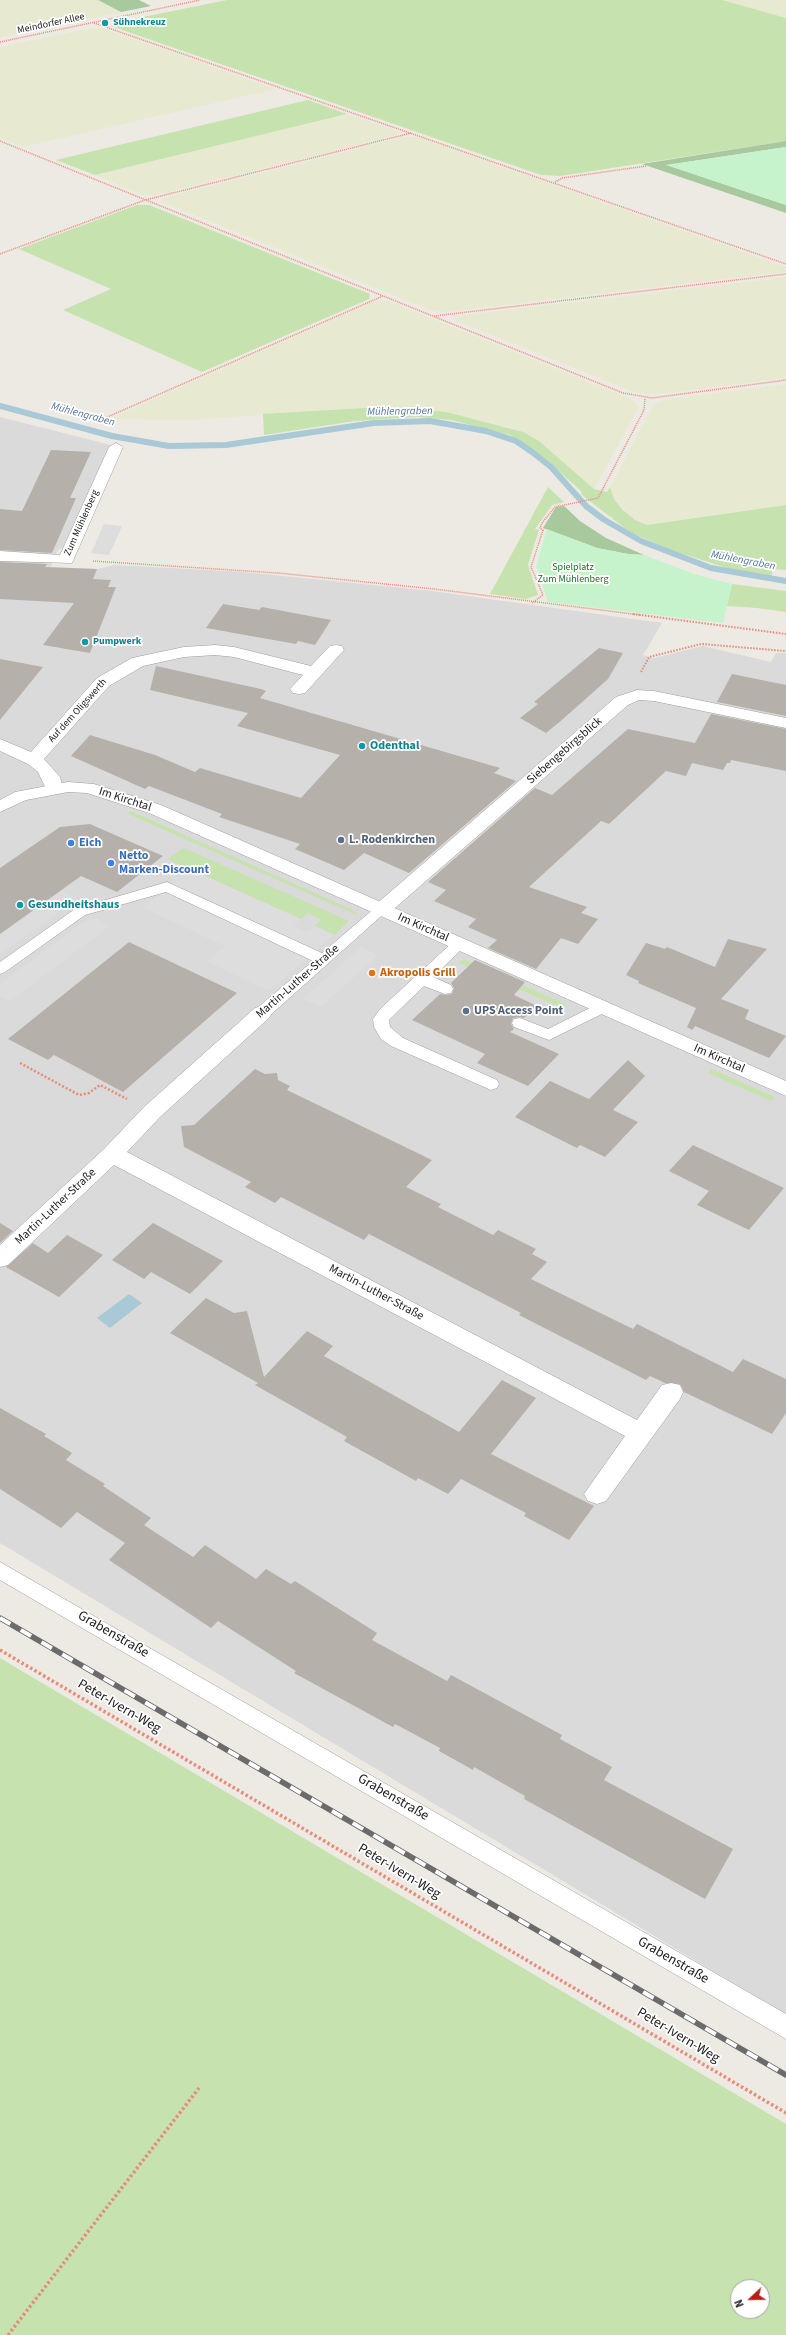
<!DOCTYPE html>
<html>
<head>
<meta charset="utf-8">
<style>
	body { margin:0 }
	#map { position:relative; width:786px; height:2335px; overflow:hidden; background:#edeae4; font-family:"Source Sans 3",sans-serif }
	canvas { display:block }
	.north { position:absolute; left:730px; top:2279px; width:40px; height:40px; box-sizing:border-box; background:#fff; border:1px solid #a5a5a5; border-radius:50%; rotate:248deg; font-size:11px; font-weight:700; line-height:16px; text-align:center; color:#1d1d1d }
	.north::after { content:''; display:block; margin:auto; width:14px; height:18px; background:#b31f17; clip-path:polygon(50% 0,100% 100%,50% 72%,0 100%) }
</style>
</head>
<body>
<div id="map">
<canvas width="786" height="2335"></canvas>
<div class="north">N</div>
</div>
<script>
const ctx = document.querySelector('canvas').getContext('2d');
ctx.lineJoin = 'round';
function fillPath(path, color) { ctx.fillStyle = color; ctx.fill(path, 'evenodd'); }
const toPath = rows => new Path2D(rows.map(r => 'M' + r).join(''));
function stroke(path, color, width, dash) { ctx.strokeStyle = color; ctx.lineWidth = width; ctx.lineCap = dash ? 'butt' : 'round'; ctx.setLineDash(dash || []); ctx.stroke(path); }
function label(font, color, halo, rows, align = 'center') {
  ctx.font = font + ' "Source Sans 3",sans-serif'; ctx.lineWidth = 3.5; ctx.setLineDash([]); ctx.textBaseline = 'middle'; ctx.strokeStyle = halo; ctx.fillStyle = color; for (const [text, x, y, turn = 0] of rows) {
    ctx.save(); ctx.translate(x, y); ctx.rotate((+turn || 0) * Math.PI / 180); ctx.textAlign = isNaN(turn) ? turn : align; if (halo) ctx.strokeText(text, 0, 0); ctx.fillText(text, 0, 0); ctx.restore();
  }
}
const residential = toPath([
	[0,417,111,445,88,499,64,547,57,551,51,567,97,569,115,565,243,572,432,591,662,623,643,655,654,658,703,646,771,662,776,653,786,653,786,2015,0,1543]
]);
const farmland = toPath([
	[0,0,98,0,121,12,0,38],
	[722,0,786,0,786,18],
	[91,28,102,28,276,89,23,147,0,138,0,47],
	[347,114,397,131,397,135,156,195,143,195,95,175],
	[404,137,417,137,786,267,786,272,445,312,430,310,162,202,163,198],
	[786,277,786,378,654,395,637,393,454,320,457,316],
	[375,301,389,301,633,400,639,407,594,489,539,441,509,427,364,408,192,420,109,419],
	[786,384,786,505,647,525,635,520,614,499,610,487,654,404,666,399]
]);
const grass = toPath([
	[227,0,722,0,786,18,786,141,560,176,541,175,111,26,113,23],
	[308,100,347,114,95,175,56,160],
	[137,205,149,205,370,294,369,299,202,372,63,310,111,289,19,249],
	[364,408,418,409,446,412,523,432,539,441,594,489,607,492,610,487,614,499,622,509,635,520,647,525,786,505,786,570,772,569,772,576,730,569,668,549,630,532,582,495,581,491,543,457,510,435,451,420,416,417,355,421,264,435,263,414],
	[548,487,564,502,552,505,535,529,539,530,528,565,538,595,526,599,490,594],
	[732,584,786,591,786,612,757,608,727,606],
	[131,811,355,911,357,915,126,813],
	[184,848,349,921,334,935,315,926,322,920,308,913,301,919,168,859],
	[463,959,566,1004,562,1008,459,963],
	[712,1069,775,1097,771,1101,708,1073],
	[0,1658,786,2124,786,2335,0,2335],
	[738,2287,762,2287,762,2311,738,2311]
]);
const forest = toPath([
	[98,0,139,0,151,6,121,12],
	[786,141,786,147,667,165,786,205,786,213,642,164],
	[564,506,580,521,606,538,644,555,628,554,597,548,543,528,556,507]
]);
const park = toPath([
	[786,147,786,205,666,165],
	[547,529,597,548,628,554,644,555,694,574,732,584,723,623,548,602,536,566]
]);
const parking = toPath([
	[104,524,122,526,109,555,91,553],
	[178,864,301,919,293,926,307,932,315,926,334,935,269,991,207,961,225,946,143,908,178,881,165,875],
	[62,891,78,899,0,954,0,935],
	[91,919,97,919,110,926,10,1001,0,996,0,984,79,925],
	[361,947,379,955,321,1007,303,999]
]);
const water = toPath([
	[129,1294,142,1303,110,1328,97,1318]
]);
const stream = toPath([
	[0,406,112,436,169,446,226,445,374,423,430,421,486,431,516,441,532,452,551,467,586,506,603,519,641,541,711,568,786,581]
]);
const building = toPath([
	[51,450,91,452,70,498,76,498,52,553,0,550,0,509,22,511],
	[0,562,47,564,45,567,97,569,93,579,111,580,108,587,116,587,90,653,43,645,74,603,0,599],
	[223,604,259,610,262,607,331,620,315,645,298,641,296,644,206,628],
	[599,648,623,653,608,679,563,719,546,733,520,718,538,704,534,702],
	[0,659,43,667,0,720],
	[156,666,261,689,266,691,260,698,500,768,494,773,516,781,409,873,364,853,344,870,295,849,300,844,219,817,222,814,149,786,145,789,71,756,90,735,155,755,195,772,200,768,301,798,340,755,237,726,248,713,150,690],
	[732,674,786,685,786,716,717,702],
	[711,714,786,729,786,771,731,760,730,763,727,763,723,770,692,763,686,776,666,771,609,824,601,821,529,887,587,907,581,913,598,919,578,944,561,938,536,969,488,948,497,940,468,927,476,919,434,901,446,890,428,882,535,788,552,795,628,729,695,743],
	[90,824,163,856,117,892,81,876,0,934,0,868,60,827],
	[728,939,767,949,721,999,749,1010,745,1019,786,1036,769,1058,695,1026,692,1030,687,1027,696,1008,638,983,639,981,626,975,646,943,665,949,667,947,715,967],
	[129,942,237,993,123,1092,54,1055,48,1060,8,1039],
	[475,960,525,982,514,995,537,1006,524,1018,520,1017,513,1018,511,1024,514,1029,510,1032,559,1054,528,1086,477,1063,485,1054,412,1020,440,994,445,995,452,994,454,988,451,983],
	[628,1060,645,1076,613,1110,638,1122,605,1157,580,1145,577,1148,515,1117,550,1081,589,1099],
	[255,1069,265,1074,277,1073,278,1080,290,1086,287,1090,432,1160,406,1187,441,1204,438,1207,493,1235,498,1230,536,1249,532,1254,547,1262,531,1279,633,1329,637,1324,733,1372,743,1359,786,1379,786,1413,772,1434,684,1392,680,1384,665,1383,650,1376,646,1380,519,1315,521,1313,369,1234,364,1240,281,1197,275,1203,245,1187,251,1182,184,1147,181,1126,194,1125],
	[693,1145,784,1188,749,1230,697,1205,709,1191,669,1171],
	[0,1223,13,1231,0,1243],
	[153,1223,223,1261,190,1294,151,1272,144,1279,112,1260],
	[67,1235,103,1255,59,1297,6,1267,33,1243,48,1253],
	[206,1298,234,1313,247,1311,264,1377,307,1331,333,1346,324,1356,459,1432,502,1380,536,1398,491,1454,594,1506,569,1540,524,1516,526,1513,461,1479,448,1494,418,1478,416,1481,344,1441,347,1437,255,1385,258,1383,170,1333],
	[0,1408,46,1434,44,1436,72,1453,66,1460,105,1484,103,1486,151,1518,144,1525,193,1557,205,1545,256,1579,266,1569,291,1584,295,1581,377,1633,372,1640,447,1681,451,1675,562,1735,560,1739,612,1767,604,1780,733,1849,705,1899,524,1799,525,1796,474,1767,473,1770,439,1751,440,1748,395,1724,393,1727,294,1673,296,1671,218,1621,211,1628,109,1560,125,1543,77,1512,61,1528,0,1489]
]);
const pathFar3 = toPath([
	[94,23,786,264],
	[0,42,200,0],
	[0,141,623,393,652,398,786,380],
	[555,182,562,178,646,166],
	[0,254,145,200,411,133],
	[434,316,786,274],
	[96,422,383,296],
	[93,561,278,573,434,589,641,615],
	[532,603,543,595,531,567,543,530,540,528,542,523,555,507,598,498,644,410,645,398]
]);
const pathFar2 = toPath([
	[633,614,786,634],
	[641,672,649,657,701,644,786,651]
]);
const pathFar1 = toPath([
	[20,1063,79,1095,89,1093,100,1085,127,1099]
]);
const path = toPath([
	[0,1650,786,2113],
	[8,2335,199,2088]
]);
const service = toPath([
	[167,882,322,953,376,907,386,907,388,910,268,1017,262,1018,256,1017,254,1013,256,1009,313,961,166,892,85,915,5,972,0,974,0,962,75,909,167,882],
	[459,939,464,941,467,944,464,947,433,977,451,985,453,989,451,993,445,994,424,986,392,1017,389,1020,390,1027,403,1038,497,1080,499,1084,497,1088,491,1090,391,1046,381,1039,374,1027,373,1019,380,1009,454,941,459,939],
	[602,1002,608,1003,610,1007,608,1011,549,1040,514,1027,512,1023,514,1019,520,1018,548,1029,602,1002],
	[0,1562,786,2014,786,2039,0,1580,0,1562]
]);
const minor = toPath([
	[116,443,123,447,72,563,0,561,0,551,60,555,109,447,116,443],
	[215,645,234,647,311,666,330,646,336,645,342,646,344,650,305,693,299,694,293,693,290,689,303,675,234,657,215,655,184,657,143,666,109,686,44,759,60,777,63,789,60,793,48,793,38,772,28,764,0,751,0,739,31,752,97,678,132,658,184,647,215,645],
	[637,690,654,691,786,718,786,728,654,701,639,700,628,705,388,914,381,916,374,914,371,910,374,906,616,697,637,690],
	[262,1006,269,1008,272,1013,269,1018,160,1117,127,1152,637,1420,662,1385,671,1383,680,1385,683,1392,680,1399,606,1501,597,1504,588,1501,584,1494,625,1436,114,1165,8,1265,0,1267,0,1245,104,1149,144,1107,255,1008,262,1006]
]);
const tertiary = toPath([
	[68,782,94,784,161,805,786,1081,786,1096,149,813,87,793,68,792,26,800,0,812,0,800,15,792,68,782]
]);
const rail = toPath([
	[0,1618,786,2075]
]);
const markers = [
	[105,23,4,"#0f9aa8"],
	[85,642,4,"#0f9aa8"],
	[362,746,4,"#0f9aa8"],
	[341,840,4,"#5c6f8a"],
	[71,843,4,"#3f7fe0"],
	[111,863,4,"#3f7fe0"],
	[20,905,4,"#0f9aa8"],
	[372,973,4,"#e8710a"],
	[466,1011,4,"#5c6f8a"]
];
const farCulturenames = [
	["Sühnekreuz",113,23],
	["Pumpwerk",93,642]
];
const farStreetnames = [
	["Meindorfer Allee",51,24,-12],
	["Zum Mühlenberg",82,523,-66],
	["Auf dem Oligswerth",78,711,-48]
];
const farParknames = [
	["Spielplatz",573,568],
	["Zum Mühlenberg",573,580]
];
const farWaternames = [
	["Mühlengraben",400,412,-1],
	["Mühlengraben",83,415,15],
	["Mühlengraben",743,561,11]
];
const cultureNames = [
	["Odenthal",370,746],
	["Gesundheitshaus",28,905]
];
const streetNames = [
	["Siebengebirgsblick",565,751,-41],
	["Im Kirchtal",125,800,18],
	["Im Kirchtal",423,928,24],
	["Martin-Luther-Straße",298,982,-41],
	["Im Kirchtal",719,1059,24],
	["Martin-Luther-Straße",56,1207,-43],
	["Martin-Luther-Straße",376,1293,28]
];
const serviceNames = [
	["L. Rodenkirchen",349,840],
	["UPS Access Point",474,1011]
];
const shopNames = [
	["Eich",79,843],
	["Netto",119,856],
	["Marken-Discount",119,870]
];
const foodNames = [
	["Akropolis Grill",380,973]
];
const nearStreetnames = [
	["Grabenstraße",113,1635,30],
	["Peter-Ivern-Weg",119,1707,30],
	["Grabenstraße",393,1798,30],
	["Peter-Ivern-Weg",399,1872,31],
	["Grabenstraße",673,1961,30],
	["Peter-Ivern-Weg",678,2036,31]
];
fillPath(residential, '#dbdada');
fillPath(farmland, '#e7ead1');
fillPath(grass, '#c6e2af');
fillPath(forest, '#a8c89d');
fillPath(park, '#c6f3cb');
fillPath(parking, '#ddd');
fillPath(water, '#a9c9d6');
stroke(stream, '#a9c9d6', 6);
fillPath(building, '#b6b0aa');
stroke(service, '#9e9e9e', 1);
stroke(minor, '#9e9e9e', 1);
stroke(tertiary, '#9e9e9e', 1);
stroke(pathFar3, '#e98a79', 1.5, [1, 1]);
stroke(pathFar2, '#e98a79', 2, [1.5, 1.5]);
stroke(pathFar1, '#e98a79', 2.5, [2, 2]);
stroke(path, '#e98a79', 3.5, [2.5, 2.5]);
fillPath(service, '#fff');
fillPath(minor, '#fff');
fillPath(tertiary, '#fff');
stroke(rail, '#6b6b6b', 5.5);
stroke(rail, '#fff', 4, [12]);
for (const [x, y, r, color] of markers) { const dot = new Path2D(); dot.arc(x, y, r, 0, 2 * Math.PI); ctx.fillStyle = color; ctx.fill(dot); stroke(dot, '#fff', 1.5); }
label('bold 10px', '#0d838f', '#fff', farCulturenames, 'left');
label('10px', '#1d1d1d', '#fff', farStreetnames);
label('10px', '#186e24', '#fff', farParknames);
label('italic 11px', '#5577a1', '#fff', farWaternames);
label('bold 12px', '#0d838f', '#fff', cultureNames, 'left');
label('12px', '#1d1d1d', '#fff', streetNames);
label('bold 12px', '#4e5e75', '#fff', serviceNames, 'left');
label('bold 12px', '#366cbe', '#fff', shopNames, 'left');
label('bold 12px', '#c56008', '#fff', foodNames, 'left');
label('14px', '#1d1d1d', '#fff', nearStreetnames);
</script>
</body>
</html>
